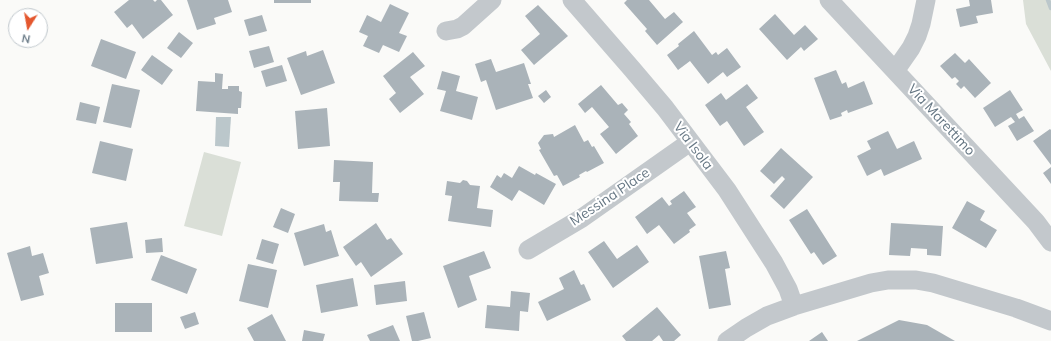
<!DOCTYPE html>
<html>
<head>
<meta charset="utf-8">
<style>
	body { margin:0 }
	#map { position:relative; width:1051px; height:341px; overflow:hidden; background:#fafaf8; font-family:Mulish,sans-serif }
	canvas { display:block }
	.north { position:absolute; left:8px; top:8px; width:40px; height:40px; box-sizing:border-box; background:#fff; border:1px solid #c1c8cd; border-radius:50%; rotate:191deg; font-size:11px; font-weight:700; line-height:16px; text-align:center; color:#657683 }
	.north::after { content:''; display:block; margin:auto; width:14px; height:18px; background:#e4572e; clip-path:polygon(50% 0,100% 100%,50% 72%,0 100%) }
</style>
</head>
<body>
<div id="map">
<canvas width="1051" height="341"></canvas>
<div class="north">N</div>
</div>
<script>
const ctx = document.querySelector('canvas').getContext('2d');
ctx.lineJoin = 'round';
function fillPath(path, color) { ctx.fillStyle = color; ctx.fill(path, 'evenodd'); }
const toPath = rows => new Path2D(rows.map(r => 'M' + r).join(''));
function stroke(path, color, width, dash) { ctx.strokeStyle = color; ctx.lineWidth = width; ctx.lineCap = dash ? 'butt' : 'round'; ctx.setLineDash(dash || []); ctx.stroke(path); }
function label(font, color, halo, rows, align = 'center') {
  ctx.font = font + ' Mulish,sans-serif'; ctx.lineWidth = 4; ctx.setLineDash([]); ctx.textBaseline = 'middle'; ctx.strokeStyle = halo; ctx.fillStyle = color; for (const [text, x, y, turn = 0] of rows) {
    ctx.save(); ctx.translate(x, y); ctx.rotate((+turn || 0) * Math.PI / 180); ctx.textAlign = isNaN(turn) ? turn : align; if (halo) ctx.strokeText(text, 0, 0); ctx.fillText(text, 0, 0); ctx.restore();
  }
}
const green = toPath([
	[1023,0,1051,0,1051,71,1026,24],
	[204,152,241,162,222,236,184,226]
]);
const water = toPath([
	[216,117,231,117,229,147,215,146]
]);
const stream = toPath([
	[1048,0,1051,8]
]);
const building = toPath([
	[129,0,153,0,155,2,157,0,161,0,173,15,143,39,132,24,127,28,114,12],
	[187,0,228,0,232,12,214,18,216,24,197,30],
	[274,0,311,0,311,3,274,3],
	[627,0,649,0,665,19,674,12,683,22,657,45,645,31,647,29,624,3],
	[969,0,991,0,993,13,976,16,978,23,960,27,956,9,970,6],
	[390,4,409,13,399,33,407,36,399,52,383,45,379,53,363,46,368,36,359,32,367,15,381,22],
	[538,5,568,36,534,65,521,50,540,34,525,16],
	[775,14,794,35,805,25,818,39,804,51,801,47,787,60,759,29],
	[262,15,267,31,249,36,244,20],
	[694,31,712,55,716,52,718,55,727,48,741,67,727,77,723,72,708,84,690,61,678,70,667,55,679,46,678,44],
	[179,32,193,43,181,58,167,48],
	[101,39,136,52,126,79,91,66],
	[269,46,274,62,254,68,249,51],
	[323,50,335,83,301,95,287,58,306,51,307,56],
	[413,52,425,66,410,77,424,94,400,113,389,99,396,93,383,76],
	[955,53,965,63,969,59,991,83,975,98,964,86,961,89,956,84,959,81,955,77,952,79,940,66],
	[152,55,173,70,162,85,141,70],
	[491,59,496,72,524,63,531,84,528,84,533,98,496,110,486,80,481,82,475,64],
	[282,65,287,81,266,87,261,71],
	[836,70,842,84,846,82,848,88,864,81,873,104,848,113,847,110,841,113,842,116,830,120,814,78],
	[442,71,460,76,456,91,478,97,472,120,440,111,446,91,437,89],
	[215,73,223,74,222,89,228,89,228,86,239,86,239,91,242,92,241,108,238,108,238,114,196,111,198,81,215,82],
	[112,84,140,90,131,128,103,122],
	[747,84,758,98,746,107,764,132,744,146,727,121,720,126,705,105,721,93,726,100],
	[601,85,618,105,622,103,628,110,624,114,631,122,629,124,638,136,616,154,600,134,609,127,592,107,585,113,578,104],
	[546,90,551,97,544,103,538,96],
	[1010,90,1023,110,1016,114,1019,119,1024,116,1034,131,1017,141,1008,126,1015,122,1011,117,995,127,983,108],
	[80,102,100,107,96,124,76,120],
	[327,108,330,146,298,149,295,111],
	[575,125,584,142,588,140,592,147,588,149,594,146,604,163,587,172,586,171,579,175,580,177,563,186,557,175,554,176,539,150,541,149,538,143,544,135,553,134,554,137],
	[1050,129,1051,130,1051,165,1033,141],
	[888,131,897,149,914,141,922,159,884,176,881,169,867,176,857,156,871,149,867,141],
	[100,141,133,149,126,181,92,173],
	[781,148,813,177,784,209,770,196,785,179,782,176,774,184,760,171],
	[334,160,373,162,372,193,379,193,378,202,339,201,340,182,333,182],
	[519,166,535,175,536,173,556,184,544,205,519,190,512,201,490,187,497,175,501,178,504,173,512,178],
	[1051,167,1051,184,1043,173],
	[463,180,467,181,470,185,480,186,477,208,493,210,491,227,448,221,452,196,445,195,447,181,460,183],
	[684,191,696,207,687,213,696,225,689,230,690,232,674,244,659,225,647,234,635,217,662,197,669,206,672,204,670,201],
	[967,201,985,211,980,220,997,230,986,248,952,228],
	[281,208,295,214,288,233,273,227],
	[807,209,837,256,823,265,814,252,811,254,789,220],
	[127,222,133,258,96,264,90,228],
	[376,223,387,240,391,238,403,254,371,277,361,262,356,266,343,247],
	[891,223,943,226,941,256,927,255,927,249,911,248,910,256,889,255],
	[324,224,326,232,331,230,339,256,304,266,294,233],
	[162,238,163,252,146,253,145,240],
	[262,239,279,244,273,264,256,259],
	[604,241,617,259,637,245,649,262,613,288,588,252],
	[30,246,32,256,43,253,49,273,39,276,44,295,21,301,7,253],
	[484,251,491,268,469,276,477,300,458,308,443,266],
	[726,251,730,268,725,269,731,305,709,309,699,256],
	[161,255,197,269,187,294,151,280],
	[248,264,277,270,268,308,239,301],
	[574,270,581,285,584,284,591,300,547,321,538,302,564,289,559,278],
	[353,278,358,306,321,313,316,285],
	[405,281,407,301,376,305,374,285],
	[511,291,530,293,528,312,520,311,519,331,485,328,487,305,510,307],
	[115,303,152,303,152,332,115,332],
	[657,307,681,335,674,341,663,341,659,335,652,341,626,341,622,336],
	[195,312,199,324,185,329,180,317],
	[424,312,431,338,418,341,412,341,406,316],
	[272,314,286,341,254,341,247,328],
	[899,320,927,325,955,341,857,341],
	[393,325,400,341,370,341,367,335],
	[304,330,325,334,323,341,302,341],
	[822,332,828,341,809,341]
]);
const minor = toPath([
	[572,0,632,69,665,108,727,190,774,263,788,289,794,306],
	[829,0,1036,222,1051,242],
	[446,31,457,29,463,26,492,0],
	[895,71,911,48,917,36,921,24,926,0],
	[528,250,582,218,690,142],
	[727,341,746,328,767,316,794,306,871,283,888,280,916,280,933,283,1016,308,1051,321]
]);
const streetNames = [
	["Via Marettimo",941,120,47],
	["Via Isola",693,146,53],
	["Messina Place",610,197,-34]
];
fillPath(green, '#dadfd7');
fillPath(water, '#bbc7cb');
stroke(stream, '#bbc7cb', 4.5);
fillPath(building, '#aab3b9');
stroke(minor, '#c3c8cc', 19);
label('14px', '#657683', '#fff', streetNames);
</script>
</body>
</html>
